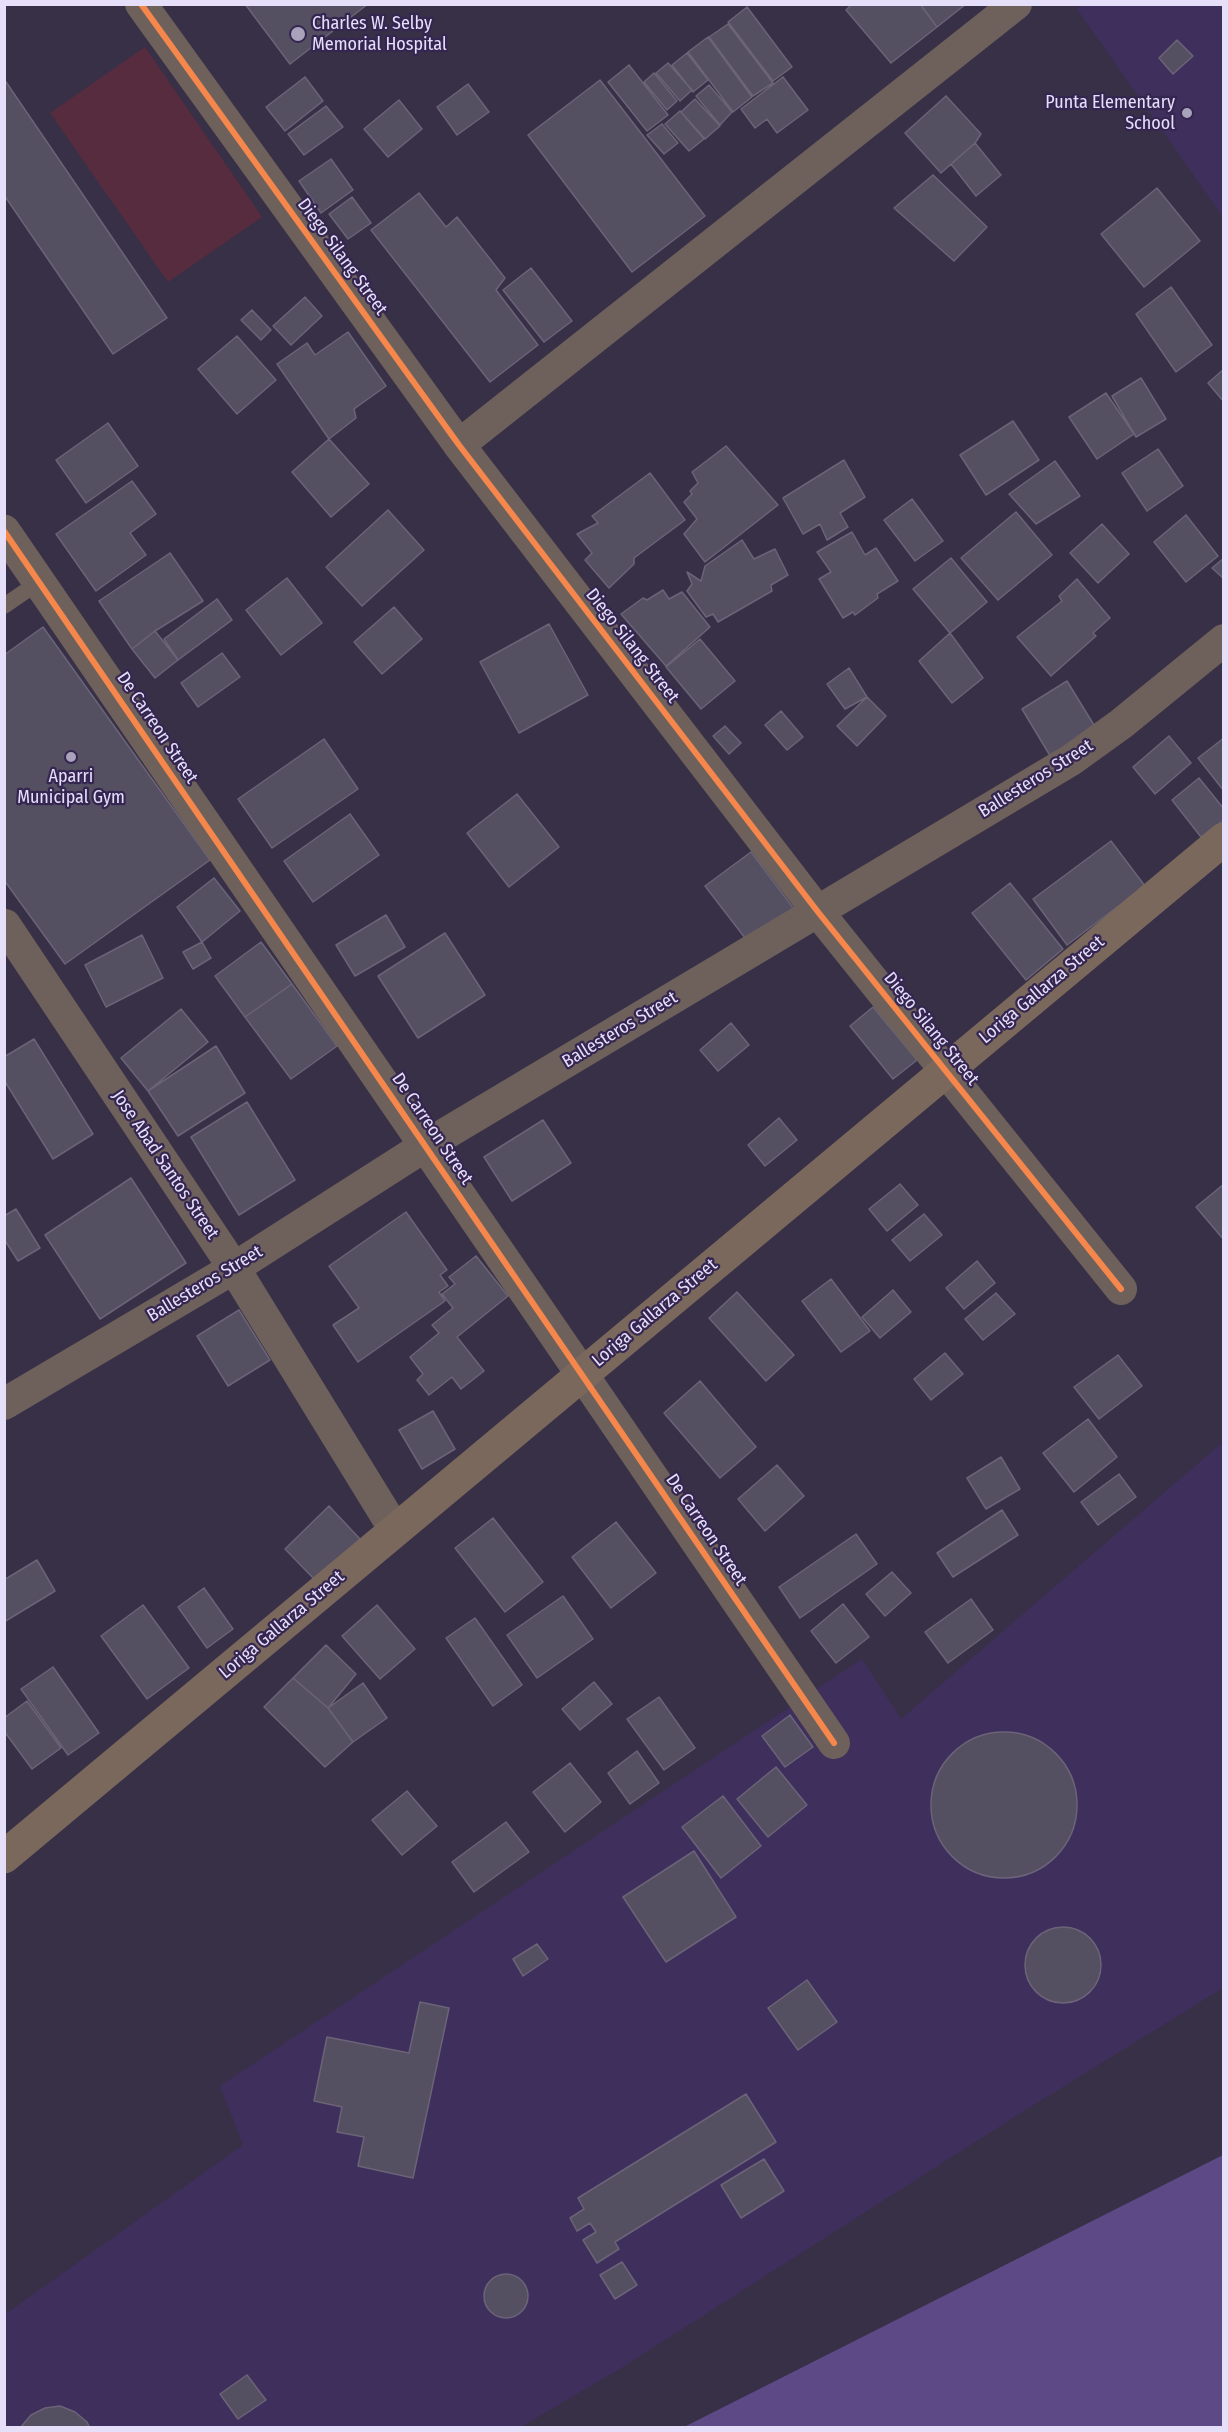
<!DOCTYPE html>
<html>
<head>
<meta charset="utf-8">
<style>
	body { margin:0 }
	#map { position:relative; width:1228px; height:2432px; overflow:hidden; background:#383047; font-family:"Fira Sans Condensed",sans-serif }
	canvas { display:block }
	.frame { position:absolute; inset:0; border:6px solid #e6dffa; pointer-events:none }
</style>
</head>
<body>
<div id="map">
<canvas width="1228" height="2432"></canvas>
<div class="frame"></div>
</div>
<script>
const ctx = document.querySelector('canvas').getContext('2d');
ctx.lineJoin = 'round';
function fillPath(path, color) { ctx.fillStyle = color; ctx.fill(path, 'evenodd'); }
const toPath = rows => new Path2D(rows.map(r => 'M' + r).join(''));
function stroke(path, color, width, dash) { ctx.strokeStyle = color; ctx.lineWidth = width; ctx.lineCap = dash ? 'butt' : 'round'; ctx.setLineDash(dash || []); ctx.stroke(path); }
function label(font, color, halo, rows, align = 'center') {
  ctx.font = font + ' "Fira Sans Condensed",sans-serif'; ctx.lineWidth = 4.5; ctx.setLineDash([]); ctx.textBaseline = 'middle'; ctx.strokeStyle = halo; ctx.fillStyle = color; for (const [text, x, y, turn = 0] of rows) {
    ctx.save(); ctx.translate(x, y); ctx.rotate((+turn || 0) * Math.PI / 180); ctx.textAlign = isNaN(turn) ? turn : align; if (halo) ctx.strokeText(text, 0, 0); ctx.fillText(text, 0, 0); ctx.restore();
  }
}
const built = toPath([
	[1083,4,1223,5,1223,217,1077,9],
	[1223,1442,1223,1988,1019,2114,621,2368,521,2427,5,2427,4,2315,243,2145,220,2086,862,1659,901,1719]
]);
const green = toPath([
	[145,47,262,217,168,282,50,113]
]);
const water = toPath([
	[1223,2155,1223,2427,684,2427]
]);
const building = toPath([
	[245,4,368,4,290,64,245,4],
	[852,4,920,4,937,27,891,63,846,10,852,4],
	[920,4,966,4,937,27,920,4],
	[747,7,792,67,773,81,728,22,747,7],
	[728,24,773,83,753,96,709,37,728,24],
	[708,37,752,97,733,112,688,52,708,37],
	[1177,40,1193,56,1173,74,1159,58,1177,40],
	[687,53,708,80,693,92,672,65,687,53],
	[668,63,692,90,680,101,656,73,668,63],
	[629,65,668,115,647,131,608,82,629,65],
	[654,73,677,101,667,110,644,82,654,73],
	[305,77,323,101,285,131,266,107,305,77],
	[783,77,808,110,777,133,767,119,755,128,741,109,783,77],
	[4,79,167,318,113,354,4,195,4,79],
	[600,80,705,216,632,272,528,135,600,80],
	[468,84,489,112,457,135,437,107,468,84],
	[709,85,732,112,720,125,696,96,709,85],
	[946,96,981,134,975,143,941,173,905,133,946,96],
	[695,99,720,126,705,139,681,112,695,99],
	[399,100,422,129,388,157,364,129,399,100],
	[326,106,343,127,304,155,288,134,326,106],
	[680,111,704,139,689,151,665,124,680,111],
	[662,124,678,143,664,154,647,135,662,124],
	[975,143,1001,175,976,196,951,164,975,143],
	[331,159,353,190,321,213,299,181,331,159],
	[933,175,987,227,954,261,894,208,933,175],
	[1157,188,1200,241,1144,287,1101,234,1157,188],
	[419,193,446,227,457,217,505,278,496,290,538,345,490,382,371,230,419,193],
	[352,197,371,223,348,239,329,214,352,197],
	[531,268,572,321,544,342,503,290,531,268],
	[1171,287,1212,345,1176,372,1136,314,1171,287],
	[305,297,322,316,291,345,273,326,305,297],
	[252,310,271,330,261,340,241,320,252,310],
	[348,332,386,386,354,409,356,418,329,439,277,364,307,343,315,355,348,332],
	[237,336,276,380,237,414,198,369,237,336],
	[1224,369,1224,402,1208,383,1224,369],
	[1141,378,1166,419,1136,437,1112,396,1141,378],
	[1106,393,1134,434,1097,459,1069,417,1106,393],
	[1013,421,1039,460,986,495,960,455,1013,421],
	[108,423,138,466,86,503,56,460,108,423],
	[329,439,369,484,331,517,292,472,329,439],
	[726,446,778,505,705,562,684,534,697,519,684,502,692,494,690,491,698,483,692,472,726,446],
	[1158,449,1183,486,1147,511,1122,473,1158,449],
	[844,460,865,497,840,513,848,527,827,540,820,524,803,534,783,498,844,460],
	[1055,461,1080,496,1036,524,1009,494,1055,461],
	[650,473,685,520,634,558,634,564,609,588,585,560,592,553,577,534,598,523,592,516,650,473],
	[132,481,156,514,130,533,146,555,96,591,56,534,132,481],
	[912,499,943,541,915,561,884,520,912,499],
	[388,510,424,550,362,606,326,567,388,510],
	[1016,512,1052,555,998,600,961,558,1016,512],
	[1186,515,1218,556,1186,582,1154,542,1186,515],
	[1102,524,1129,554,1098,583,1070,553,1102,524],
	[852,532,865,555,876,548,898,581,877,594,878,598,855,615,853,612,843,618,819,579,831,572,817,552,852,532],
	[742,540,754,559,775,549,788,575,771,585,772,591,718,622,713,614,706,617,687,591,692,584,687,572,701,581,705,566,742,540],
	[170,553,203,601,155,631,132,649,99,601,170,553],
	[951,558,987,602,950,633,913,589,951,558],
	[1224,558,1224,579,1212,568,1224,558],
	[287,578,322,623,281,655,246,610,287,578],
	[1077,579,1110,618,1093,633,1096,636,1051,676,1017,637,1062,601,1059,596,1077,579],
	[663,590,669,599,682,592,710,627,666,666,621,614,643,598,647,600,663,590],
	[217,599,232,620,178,660,164,639,217,599],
	[394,607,422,639,382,674,354,642,394,607],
	[549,624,588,695,519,733,480,662,549,624],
	[43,627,210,860,65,964,4,880,4,655,43,627],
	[155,631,178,660,155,678,132,649,155,631],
	[950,633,983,678,952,703,919,661,950,633],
	[700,639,735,681,701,709,666,667,700,639],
	[222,653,240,677,198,707,181,683,222,653],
	[849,668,867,697,845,709,827,684,849,668],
	[1067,681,1097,730,1052,759,1022,709,1067,681],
	[867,697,886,716,857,746,837,726,867,697],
	[781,711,803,737,787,750,765,725,781,711],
	[725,726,741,743,729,754,713,736,725,726],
	[1169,736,1191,763,1155,794,1133,767,1169,736],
	[1224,738,1224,791,1198,758,1224,738],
	[324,739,358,789,272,848,238,799,324,739],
	[1199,778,1224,809,1224,820,1201,837,1172,800,1199,778],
	[517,794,559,847,509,887,467,833,517,794],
	[350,814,379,855,313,902,284,861,350,814],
	[1111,841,1145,886,1067,945,1033,899,1111,841],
	[751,852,797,913,752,947,705,886,751,852],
	[214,878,240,911,202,942,177,907,214,878],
	[1010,883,1063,949,1026,980,972,913,1010,883],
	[386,915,405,947,355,976,336,945,386,915],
	[445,933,485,995,418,1038,378,976,445,933],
	[142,935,163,978,106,1007,85,965,142,935],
	[202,942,211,958,193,969,183,952,202,942],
	[261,942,292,984,245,1017,215,976,261,942],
	[292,984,337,1046,291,1079,245,1017,292,984],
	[873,1007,917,1060,893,1079,850,1026,873,1007],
	[181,1009,208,1042,148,1091,121,1058,181,1009],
	[731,1023,749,1045,718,1071,700,1050,731,1023],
	[34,1039,93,1134,53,1159,4,1080,4,1057,34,1039],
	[216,1046,245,1093,178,1136,148,1091,216,1046],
	[247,1102,295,1180,239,1215,191,1137,247,1102],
	[779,1118,797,1140,765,1166,748,1145,779,1118],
	[543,1120,571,1163,512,1201,484,1157,543,1120],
	[131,1178,186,1263,100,1319,45,1235,131,1178],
	[900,1184,918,1205,887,1231,869,1209,900,1184],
	[1224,1184,1224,1240,1196,1207,1224,1184],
	[16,1209,40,1248,18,1261,4,1239,4,1216,16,1209],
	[406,1212,447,1270,440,1275,448,1286,439,1292,445,1301,358,1362,333,1325,359,1308,329,1266,406,1212],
	[924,1214,942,1235,910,1261,892,1240,924,1214],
	[476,1256,508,1296,457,1337,484,1371,461,1389,452,1377,429,1395,417,1380,423,1374,410,1357,439,1333,432,1325,453,1308,442,1294,455,1284,449,1277,476,1256],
	[977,1261,995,1283,964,1309,946,1288,977,1261],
	[831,1279,870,1331,841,1352,802,1301,831,1279],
	[893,1290,911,1312,880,1338,862,1317,893,1290],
	[737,1292,794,1355,766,1381,709,1318,737,1292],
	[996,1293,1015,1314,983,1340,965,1319,996,1293],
	[239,1310,270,1360,228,1386,197,1336,239,1310],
	[945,1353,963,1374,931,1400,914,1379,945,1353],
	[1118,1355,1142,1386,1099,1419,1074,1387,1118,1355],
	[700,1381,756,1447,720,1478,664,1413,700,1381],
	[433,1411,455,1449,422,1469,399,1430,433,1411],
	[1088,1419,1117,1457,1074,1492,1043,1453,1088,1419],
	[1001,1457,1020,1489,986,1509,967,1478,1001,1457],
	[777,1465,804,1496,765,1531,738,1499,777,1465],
	[1119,1474,1136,1497,1098,1525,1081,1502,1119,1474],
	[329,1506,360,1539,316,1581,285,1549,329,1506],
	[1002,1510,1018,1535,953,1577,937,1553,1002,1510],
	[493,1518,543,1582,505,1612,455,1548,493,1518],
	[616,1522,656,1573,611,1608,572,1557,616,1522],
	[856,1534,877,1564,800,1618,779,1587,856,1534],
	[37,1560,55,1591,4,1622,4,1580,37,1560],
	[892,1572,911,1593,885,1616,866,1594,892,1572],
	[204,1588,233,1629,207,1648,178,1607,204,1588],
	[563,1596,593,1639,537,1678,507,1635,563,1596],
	[971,1599,993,1630,948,1663,925,1632,971,1599],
	[843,1604,869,1637,836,1663,811,1631,843,1604],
	[143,1605,189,1668,147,1699,101,1636,143,1605],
	[377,1605,415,1649,380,1679,342,1636,377,1605],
	[475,1618,522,1685,493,1706,446,1638,475,1618],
	[326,1645,356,1674,328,1708,293,1678,326,1645],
	[53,1667,99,1733,68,1755,21,1689,53,1667],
	[293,1678,328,1708,353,1742,325,1767,264,1707,293,1678],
	[594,1682,612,1704,580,1730,562,1709,594,1682],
	[363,1683,387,1718,353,1742,328,1708,363,1683],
	[659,1697,695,1748,664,1770,627,1719,659,1697],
	[27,1701,61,1748,32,1769,4,1731,4,1718,27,1701],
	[790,1715,813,1747,785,1767,762,1736,790,1715],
	'931 1805a73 73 0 1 1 146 0a73 73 0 1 1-146 0Z',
	[637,1751,659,1783,630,1804,608,1773,637,1751],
	[570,1763,601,1802,565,1832,533,1792,570,1763],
	[776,1767,807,1805,768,1837,737,1799,776,1767],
	[407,1791,437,1826,402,1855,372,1820,407,1791],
	[723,1796,761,1846,721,1878,682,1827,723,1796],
	[506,1822,529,1852,474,1892,452,1862,506,1822],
	[694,1851,736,1917,666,1962,623,1897,694,1851],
	'1025 1965a38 38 0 1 1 76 0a38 38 0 1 1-76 0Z',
	[537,1944,548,1959,523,1976,513,1959,537,1944],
	[807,1980,837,2022,798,2050,768,2008,807,1980],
	[420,2002,449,2008,413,2178,358,2166,364,2137,337,2132,342,2107,314,2101,327,2037,409,2053,420,2002],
	[746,2094,776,2142,615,2242,619,2249,597,2263,583,2240,596,2232,590,2223,577,2231,570,2218,584,2209,578,2198,746,2094],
	[764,2159,784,2191,741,2218,721,2185,764,2159],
	[622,2262,637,2285,615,2299,600,2275,622,2262],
	'484 2296a22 22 0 1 1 44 0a22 22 0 1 1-44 0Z',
	[247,2375,266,2400,238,2419,220,2394,247,2375],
	[60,2406,75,2412,87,2422,90,2428,20,2428,31,2415,45,2408,60,2406]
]);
const service = toPath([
	[4,606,39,582]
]);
const minor = toPath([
	[141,4,459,445,818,912,1121,1289],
	[459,445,1016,4],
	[5,925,234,1268,395,1530],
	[582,1374,834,1743],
	[4,1404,234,1268,425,1146,1071,760,1121,724,1224,640]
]);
const tertiary = toPath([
	[4,531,582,1374]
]);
const primary = toPath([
	[4,1857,1224,839]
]);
const cycleway = toPath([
	[141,4,459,445,818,912,1121,1289],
	[4,531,834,1743]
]);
const markers = [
	[298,34,8,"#a9a2bb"],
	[1187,113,6,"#a9a2bb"],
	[71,757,6,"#a9a2bb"]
];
const poiNames = [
	["Charles W. Selby",312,24],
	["Memorial Hospital",312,45],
	["Punta Elementary",1175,103,"right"],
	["School",1175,124,"right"],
	["Aparri",71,777,"center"],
	["Municipal Gym",71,798,"center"]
];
const streetNames = [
	["Diego Silang Street",342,257,54],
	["Diego Silang Street",632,646,52],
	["De Carreon Street",157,728,56],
	["Ballesteros Street",1036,779,-32],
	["Loriga Gallarza Street",1042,990,-40],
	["Diego Silang Street",931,1029,51],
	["Ballesteros Street",620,1030,-31],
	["De Carreon Street",432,1129,56],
	["Jose Abad Santos Street",165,1165,56],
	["Ballesteros Street",205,1284,-31],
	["Loriga Gallarza Street",655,1313,-40],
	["De Carreon Street",706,1530,56],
	["Loriga Gallarza Street",282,1625,-40]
];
fillPath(built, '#3f2f5d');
fillPath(green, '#562c3e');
fillPath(water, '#5c4986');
fillPath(building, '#554f62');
stroke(building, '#6b6478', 1.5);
stroke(service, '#6e615c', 16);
stroke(minor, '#6e615c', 32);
stroke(tertiary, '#6e615c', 33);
stroke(primary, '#7b685d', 33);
stroke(cycleway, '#f5874c', 6);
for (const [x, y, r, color] of markers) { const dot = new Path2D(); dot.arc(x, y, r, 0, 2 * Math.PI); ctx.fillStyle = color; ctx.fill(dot); stroke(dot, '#352651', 2); }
label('18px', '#e6dffa', '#352651', poiNames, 'left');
label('18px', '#e6dffa', '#352651', streetNames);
</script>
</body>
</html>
